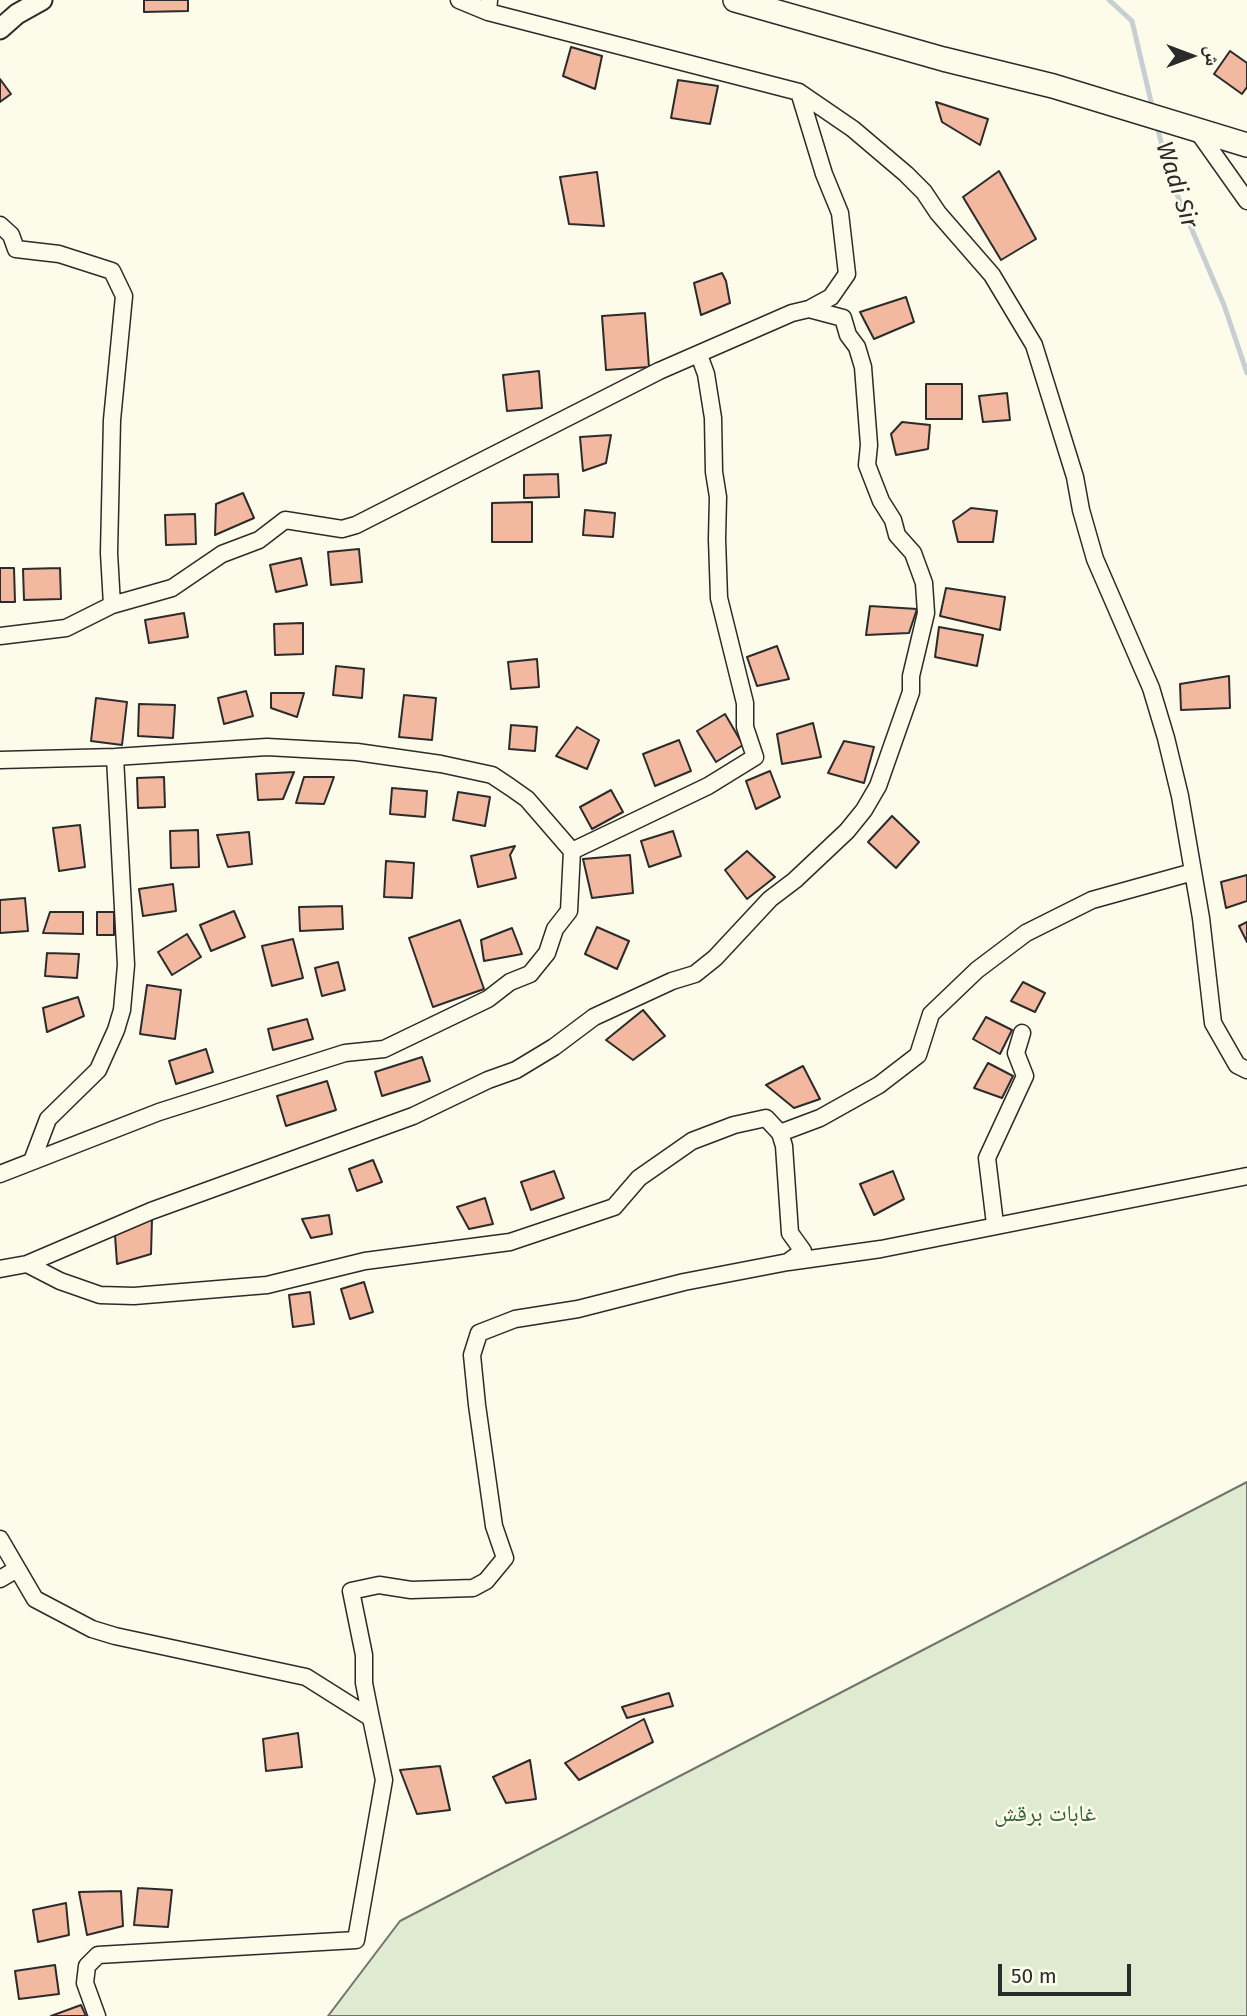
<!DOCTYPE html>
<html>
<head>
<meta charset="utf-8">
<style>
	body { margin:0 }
	#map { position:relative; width:1247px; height:2016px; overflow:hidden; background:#fdfbea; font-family:"Fira Sans","Noto Naskh Arabic",sans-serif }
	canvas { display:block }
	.north { position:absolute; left:1156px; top:21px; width:70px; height:70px; -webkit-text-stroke:5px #fdfbea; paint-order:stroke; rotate:90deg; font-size:19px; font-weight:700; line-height:28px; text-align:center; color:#2b2b2b }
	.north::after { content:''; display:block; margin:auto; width:24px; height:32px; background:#2b2b2b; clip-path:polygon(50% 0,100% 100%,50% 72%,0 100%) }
	.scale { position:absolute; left:998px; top:1964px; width:133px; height:32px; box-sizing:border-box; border:4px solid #2b2b2b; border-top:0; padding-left:9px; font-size:21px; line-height:24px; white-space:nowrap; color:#2b2b2b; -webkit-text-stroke:5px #fdfbea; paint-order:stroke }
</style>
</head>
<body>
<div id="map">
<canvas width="1247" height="2016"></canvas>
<div class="north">ش</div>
<div class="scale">50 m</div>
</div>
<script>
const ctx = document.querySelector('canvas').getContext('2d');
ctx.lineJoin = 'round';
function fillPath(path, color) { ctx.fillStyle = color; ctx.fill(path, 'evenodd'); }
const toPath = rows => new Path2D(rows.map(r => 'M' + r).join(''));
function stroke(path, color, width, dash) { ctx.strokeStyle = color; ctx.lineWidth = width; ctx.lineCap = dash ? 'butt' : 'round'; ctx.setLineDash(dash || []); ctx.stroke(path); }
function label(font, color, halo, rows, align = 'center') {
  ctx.font = font + ' "Fira Sans","Noto Naskh Arabic",sans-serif'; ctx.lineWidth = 5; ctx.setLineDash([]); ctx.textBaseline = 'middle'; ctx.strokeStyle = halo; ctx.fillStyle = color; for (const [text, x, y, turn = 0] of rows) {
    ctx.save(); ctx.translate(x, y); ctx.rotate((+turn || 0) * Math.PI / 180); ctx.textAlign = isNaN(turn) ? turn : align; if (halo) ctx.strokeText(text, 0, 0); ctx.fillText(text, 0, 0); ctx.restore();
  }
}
const green = toPath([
	[1247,1482,1247,2016,328,2016,400,1921,1247,1482]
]);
const stream = toPath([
	[1109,0,1132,21,1153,110],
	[1157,126,1170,178,1224,305,1247,373]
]);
const building = toPath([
	[144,0,188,0,188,11,144,12,144,0],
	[571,47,602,56,595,89,563,76,571,47],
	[1230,51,1247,63,1247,87,1242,94,1214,74,1230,51],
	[0,79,11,94,0,102,0,79],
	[678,80,718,86,710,124,671,118,678,80],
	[936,102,988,119,980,145,942,122,936,102],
	[999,171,1036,239,1001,260,963,197,999,171],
	[597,172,604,226,569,224,560,177,597,172],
	[722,273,726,281,730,303,701,315,694,283,722,273],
	[906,297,914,322,874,339,860,312,906,297],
	[645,313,649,367,606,370,602,316,645,313],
	[539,371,542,408,507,411,503,375,539,371],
	[926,384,962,384,962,419,926,419,926,384],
	[1007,393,1010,420,983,422,979,396,1007,393],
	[902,422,930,425,928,449,896,455,891,434,902,422],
	[611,435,606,463,583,471,580,437,611,435],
	[558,474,559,497,524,498,524,475,558,474],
	[243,493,254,518,215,535,216,504,243,493],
	[532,502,532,542,492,542,492,503,532,502],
	[971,508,997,511,993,542,958,542,953,521,971,508],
	[585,510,615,513,613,537,583,535,585,510],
	[195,514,196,544,166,545,165,515,195,514],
	[359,549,362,582,331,585,328,552,359,549],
	[301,558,307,585,276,592,270,565,301,558],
	[0,568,14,568,15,602,0,602,0,568],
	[60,568,61,599,24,600,23,569,60,568],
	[946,588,1005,597,1000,630,940,616,946,588],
	[870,606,917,609,909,633,866,635,870,606],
	[184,613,188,637,149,643,145,620,184,613],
	[303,623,303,654,275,655,274,624,303,623],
	[939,627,983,635,977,666,935,657,939,627],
	[777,646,789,679,757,686,747,657,777,646],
	[537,659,539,687,511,689,508,662,537,659],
	[336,666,364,669,362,698,333,695,336,666],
	[1229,676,1230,708,1181,710,1180,684,1229,676],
	[246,691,253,716,224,724,218,698,246,691],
	[271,693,304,693,297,717,271,708,271,693],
	[404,695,436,698,432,740,399,737,404,695],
	[96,698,127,702,122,745,91,741,96,698],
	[139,704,175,705,173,738,138,736,139,704],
	[725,714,743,745,716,762,697,731,725,714],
	[813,723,821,757,782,764,777,734,813,723],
	[511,725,537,727,535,751,509,749,511,725],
	[577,727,599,740,587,769,556,756,577,727],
	[679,740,691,771,655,786,643,754,679,740],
	[844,741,874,747,864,783,828,773,844,741],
	[770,771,780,797,756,809,746,781,770,771],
	[294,772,283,799,258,800,256,774,294,772],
	[164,777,165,807,138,808,137,778,164,777],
	[304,777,334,777,324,804,296,803,304,777],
	[392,788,427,791,425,817,390,814,392,788],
	[611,790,623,812,592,829,580,807,611,790],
	[458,792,490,797,485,826,453,820,458,792],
	[892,816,919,842,896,868,868,842,892,816],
	[80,825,85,867,59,871,53,828,80,825],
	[198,830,199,867,171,868,170,831,198,830],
	[673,831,681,856,649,867,641,841,673,831],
	[249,832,252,864,228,867,217,835,249,832],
	[515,846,510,855,516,878,478,887,471,856,515,846],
	[747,851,775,877,747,899,725,870,747,851],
	[630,855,633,893,592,898,583,859,630,855],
	[386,861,414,863,412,898,384,897,386,861],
	[1247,875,1247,901,1226,908,1221,882,1247,875],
	[173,884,176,911,143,916,139,889,173,884],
	[25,898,28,931,0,933,0,900,25,898],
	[342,906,343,929,300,931,299,907,342,906],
	[234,911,245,937,211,951,200,925,234,911],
	[50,912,83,912,83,934,43,933,50,912],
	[97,912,114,912,114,935,97,935,97,912],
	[460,920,484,989,433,1007,409,938,460,920],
	[1247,922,1247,942,1239,926,1247,922],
	[597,927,629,941,617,969,585,954,597,927],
	[512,928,522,954,484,961,481,940,512,928],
	[187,934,201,957,172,975,158,952,187,934],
	[293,939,303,978,272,986,262,946,293,939],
	[47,953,79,954,77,978,45,976,47,953],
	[338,962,345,990,322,996,315,968,338,962],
	[1023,982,1045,993,1035,1012,1011,1001,1023,982],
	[147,985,181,990,175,1039,140,1034,147,985],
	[78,997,84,1016,47,1032,43,1008,78,997],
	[643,1010,665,1036,633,1060,606,1040,643,1010],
	[986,1017,1012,1030,1000,1054,973,1039,986,1017],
	[307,1019,313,1039,273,1050,268,1029,307,1019],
	[206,1049,213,1072,176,1084,169,1061,206,1049],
	[422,1057,430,1081,382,1096,375,1072,422,1057],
	[988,1063,1013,1076,1002,1098,974,1088,988,1063],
	[803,1066,820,1099,794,1108,766,1085,803,1066],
	[327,1081,336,1110,286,1126,277,1096,327,1081],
	[373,1160,382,1182,357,1191,349,1169,373,1160],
	[554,1171,564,1198,531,1210,521,1182,554,1171],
	[893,1171,904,1199,874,1215,860,1184,893,1171],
	[485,1198,493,1224,469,1229,457,1207,485,1198],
	[329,1215,332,1234,311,1238,302,1219,329,1215],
	[152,1219,151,1254,117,1264,115,1235,152,1219],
	[364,1282,373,1312,350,1319,341,1289,364,1282],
	[310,1292,314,1324,293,1327,289,1295,310,1292],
	[669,1693,673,1706,627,1718,622,1707,669,1693],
	[644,1719,653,1742,579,1780,565,1763,644,1719],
	[298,1733,302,1767,266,1771,263,1739,298,1733],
	[530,1760,536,1799,506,1803,493,1777,530,1760],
	[440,1766,450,1810,417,1814,400,1770,440,1766],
	[138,1888,172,1890,168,1927,134,1925,138,1888],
	[121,1891,123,1926,87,1935,79,1892,121,1891],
	[66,1903,69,1935,38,1942,33,1910,66,1903],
	[55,1965,59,1994,19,1999,15,1971,55,1965],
	[81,2005,86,2016,51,2016,81,2005]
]);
const minor = toPath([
	[459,0,488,12],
	[489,0,488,12,799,92,853,129,906,174,924,192,938,213,992,275,1034,345,1075,477,1081,510,1095,559,1151,688,1166,738,1180,796,1201,918,1213,1023,1237,1065,1247,1070],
	[1196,129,1247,201],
	[0,225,11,235,16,249,59,254,112,271,124,296,112,420,109,553,112,605],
	[0,636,66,628,112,605,172,588,222,554,259,540,285,520,342,529,356,525,659,371,792,313,809,309,831,297,847,274,840,213,824,174,799,92],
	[0,760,115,757,267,747,357,752,441,764,492,775,510,787,527,799,572,851,569,911,555,929,547,953,530,974,510,982,488,999,384,1049,345,1053,159,1112,0,1174],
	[572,851,708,786,755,757,745,727,745,703,719,598,717,539,718,497,714,472,713,418,706,374,699,355],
	[780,1133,820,1118,879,1085,918,1055,931,1014,977,970,1026,933,1092,900,1193,872],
	[32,1161,48,1119,98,1070,116,1030,122,1010,126,965,115,757],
	[995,1224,987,1158,1025,1076,1016,1053,1022,1033],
	[27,1264,151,1211,413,1116,488,1080,516,1070,554,1047,594,1017,672,981,695,974,715,958,770,899,795,880,847,831,864,810,878,786,911,692,911,676,926,613,924,583,913,553,897,535,893,520,881,501,867,465,869,445,863,367,857,347,848,335,843,318,809,309],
	[0,1269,27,1264,60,1281,100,1295,134,1296,267,1285,365,1261,510,1242,614,1207,639,1178,692,1141,734,1125,766,1118,780,1133,784,1146,790,1233,803,1251,788,1262],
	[0,1539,35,1599,92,1629,115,1636,306,1677,371,1718,384,1780,356,1940,98,1955,87,1966,85,1983,97,2016],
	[0,1579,17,1569],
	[371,1718,364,1683,364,1655,351,1591,379,1585,411,1590,473,1588,486,1581,505,1558,494,1526,477,1405,472,1355,479,1333,515,1319,578,1309,684,1282,788,1262,881,1249,1247,1176]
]);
const tertiary = toPath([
	[0,29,17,14,42,0]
]);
const secondary = toPath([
	[735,0,943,59,1053,86,1247,145]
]);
const parkNames = [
	["غابات برقش",1045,1815]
];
const waterNames = [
	["Wadi Sir",1176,185,72]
];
fillPath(green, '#deebd1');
stroke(green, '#74746e', 2);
stroke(stream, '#c7d0d0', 5);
fillPath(building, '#f2b8a0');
stroke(building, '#2b2b2b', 2);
stroke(minor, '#2b2b2b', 19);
stroke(tertiary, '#2b2b2b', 23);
stroke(secondary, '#2b2b2b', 26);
stroke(minor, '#fdfbea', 16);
stroke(tertiary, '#fdfbea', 19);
stroke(secondary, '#fdfbea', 23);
label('23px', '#34623c', '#fdfbea', parkNames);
label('italic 24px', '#2b2b2b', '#fdfbea', waterNames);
</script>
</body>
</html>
